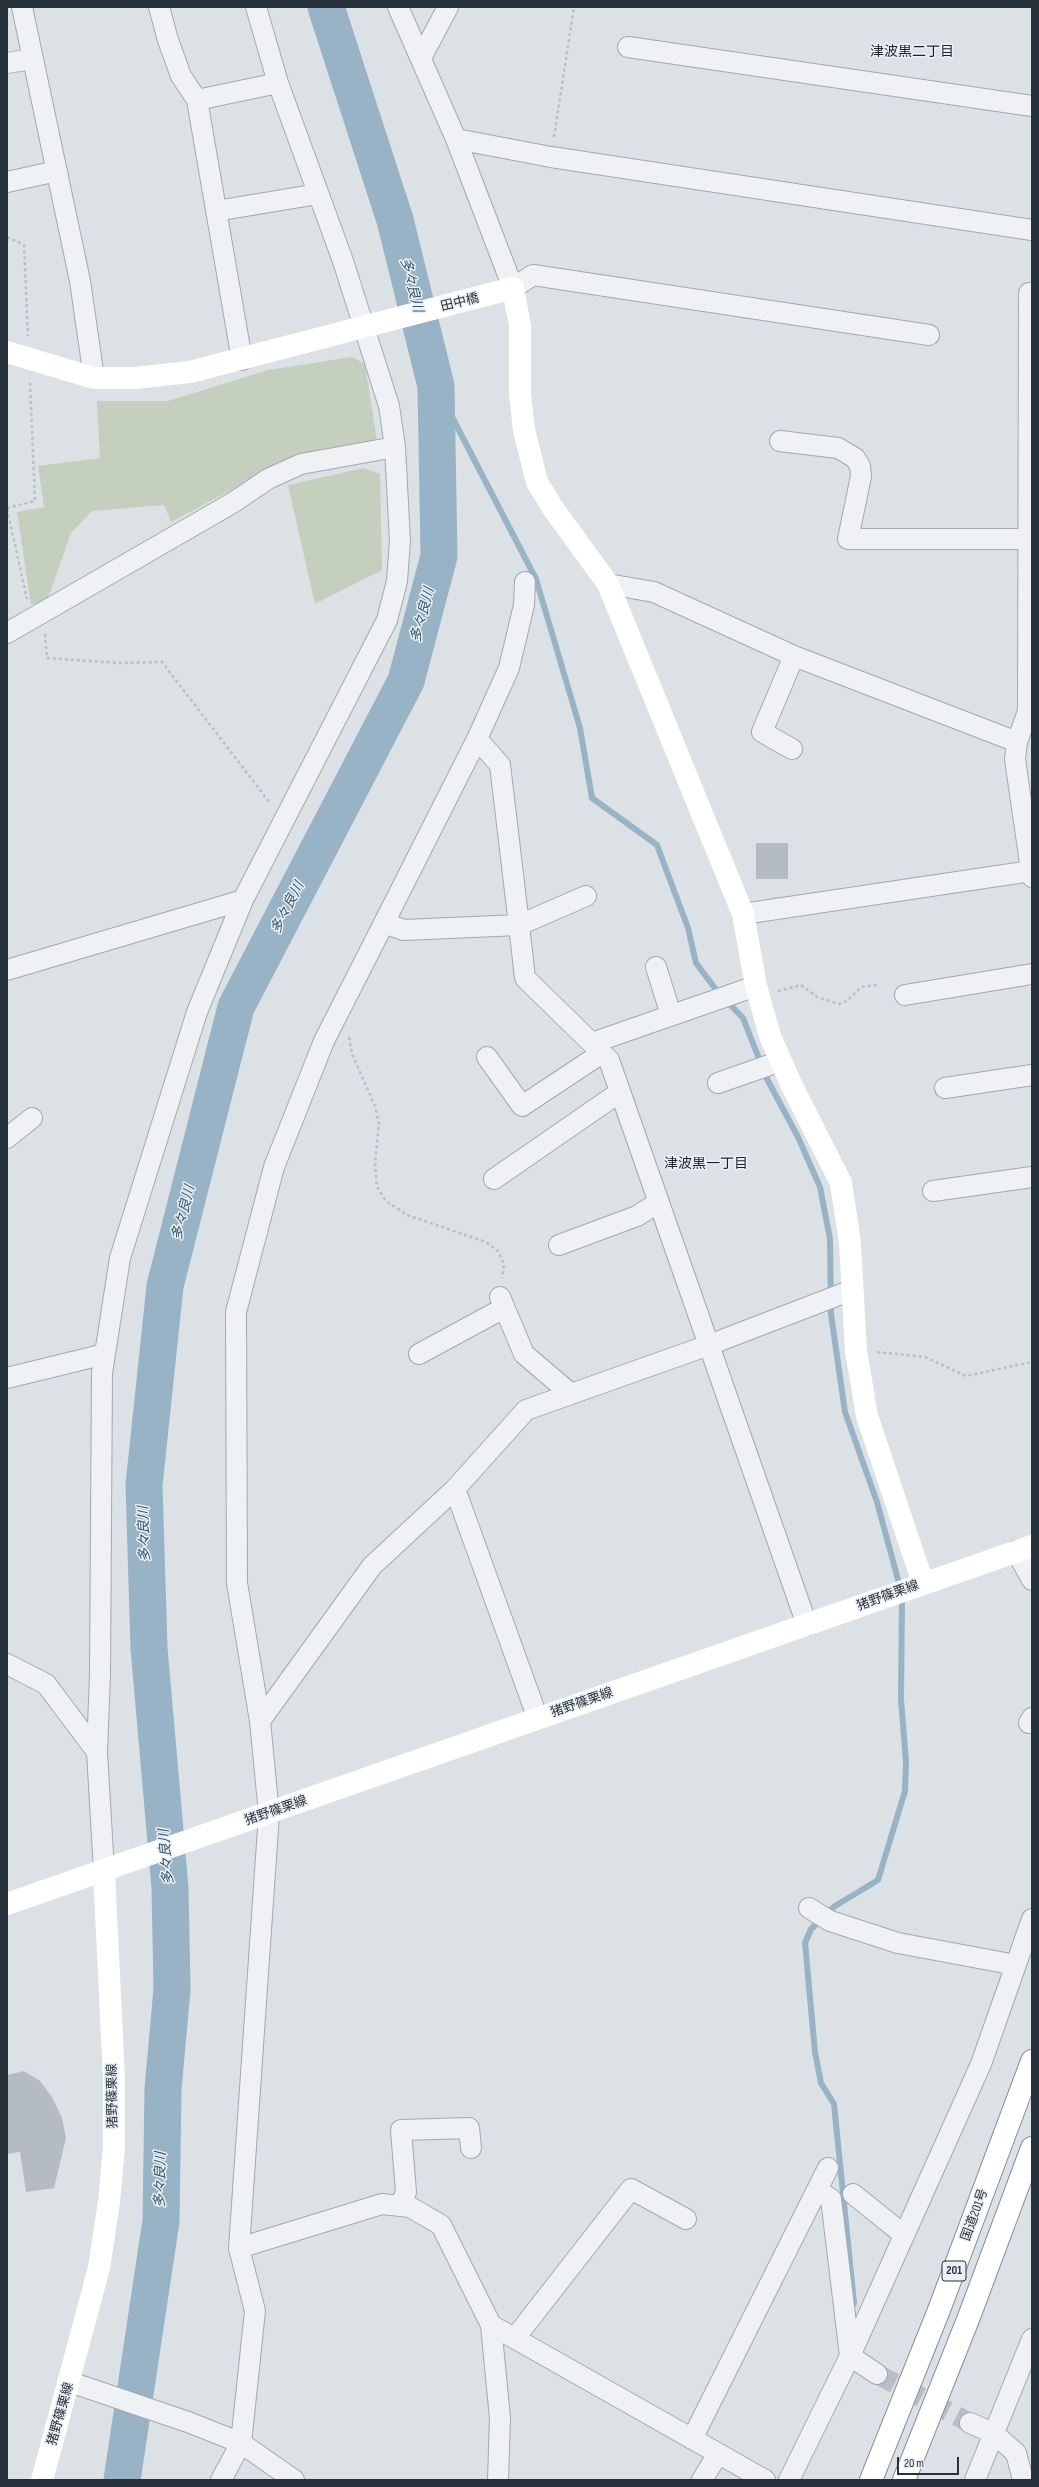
<!DOCTYPE html>
<html>
<head>
<meta charset="utf-8">
<style>
	body { margin:0 }
	#map { position:relative; width:1039px; height:2487px; overflow:hidden; background:#dce1e6; font-family:"Sofia Sans Condensed",sans-serif }
	canvas { display:block }
	.frame { position:absolute; inset:0; border:8px solid #27313b; pointer-events:none }
	.scale { position:absolute; left:897px; top:2457px; width:62px; height:18px; box-sizing:border-box; border:2px solid #27313b; border-top:0; padding-left:5px; font-size:12px; line-height:14px; white-space:nowrap; color:#27313b; -webkit-text-stroke:3px #ebf0f4; paint-order:stroke }
</style>
</head>
<body>
<div id="map">
<canvas width="1039" height="2487"></canvas>
<div class="frame"></div>
<div class="scale">20 m</div>
</div>
<script>
const ctx = document.querySelector('canvas').getContext('2d');
ctx.lineJoin = 'round';
function fillPath(path, color) { ctx.fillStyle = color; ctx.fill(path, 'evenodd'); }
const toPath = rows => new Path2D(rows.map(r => 'M' + r).join(''));
function stroke(path, color, width, dash) { ctx.strokeStyle = color; ctx.lineWidth = width; ctx.lineCap = dash ? 'butt' : 'round'; ctx.setLineDash(dash || []); ctx.stroke(path); }
function label(font, color, halo, rows, align = 'center') {
  ctx.font = font + ' "Sofia Sans Condensed","Noto Sans JP",sans-serif'; ctx.lineWidth = 3; ctx.setLineDash([]); ctx.textBaseline = 'middle'; ctx.strokeStyle = halo; ctx.fillStyle = color; for (const [text, x, y, turn = 0] of rows) {
    ctx.save(); ctx.translate(x, y); ctx.rotate((+turn || 0) * Math.PI / 180); ctx.textAlign = isNaN(turn) ? turn : align; if (halo) ctx.strokeText(text, 0, 0); ctx.fillText(text, 0, 0); ctx.restore();
  }
}
const green = toPath([
	[352,357,365,364,377,441,324,449,286,461,171,522,164,505,92,511,71,533,47,601,31,605,17,512,44,507,38,466,100,458,97,401,168,401,268,370],
	[364,468,380,474,382,570,315,604,288,485]
]);
const stream = toPath([
	[436,386,536,579,580,728,592,798,657,845,688,928,696,963,717,991,743,1018,767,1079,798,1137,820,1187,830,1239,831,1314,845,1412,877,1502,900,1587],
	[854,2303,834,2104,821,2083,815,2052,805,1943,811,1929,835,1906,878,1880,905,1791,906,1762,901,1699,902,1596]
]);
const river = toPath([
	[122,2480,161,2221,163,2089,172,1989,170,1888,149,1648,144,1485,165,1286,236,1007,406,681,439,556,436,386,395,220,326,7]
]);
const building = toPath([
	[756,843,788,843,788,879,756,879],
	[24,2071,40,2081,52,2097,62,2118,66,2138,54,2188,26,2192,20,2152,7,2154,7,2075]
]);
const streetTunnel = toPath([
	[877,2374,970,2423]
]);
const path = toPath([
	[554,137,574,7],
	[7,237,24,245,28,336],
	[7,508,35,501,30,381],
	[7,509,27,599],
	[45,634,47,658,120,663,162,662,270,803],
	[778,991,801,985,817,997,839,1004,847,1001,861,987,877,985],
	[349,1037,352,1054,375,1106,379,1123,375,1163,377,1187,386,1201,407,1215,486,1242,499,1252,504,1265,502,1278],
	[877,1352,925,1357,966,1376,1032,1362]
]);
const street = toPath([
	[22,7,80,281,94,378],
	[159,7,168,40,181,76,197,100,242,360],
	[398,7,456,139,513,288,533,275,929,335],
	[628,47,1032,106],
	[421,58,448,7],
	[7,63,33,59],
	[197,100,278,83],
	[456,139,551,157,1032,230],
	[7,182,57,171],
	[216,211,318,194],
	[1032,293,1029,293,1028,711,1017,742,1015,759,1032,877],
	[780,441,838,448,855,458,860,466,861,476,848,539,1027,539],
	[608,584,654,592,794,656,1017,742],
	[7,633,234,502,268,479,301,464,395,447],
	[477,739,509,668,524,605,525,582],
	[792,749,762,732,794,656],
	[586,896,519,925,404,930,384,923,477,739,500,765,519,925,525,978,609,1060,807,1625],
	[743,914,1031,871],
	[656,967,671,1015],
	[7,970,243,900],
	[905,995,1032,974],
	[592,1043,756,986],
	[487,1057,522,1106,602,1053],
	[718,1083,781,1061],
	[945,1088,1032,1075],
	[7,1138,32,1118],
	[494,1179,620,1092],
	[933,1191,1032,1177],
	[559,1245,637,1216,659,1202],
	[500,1297,524,1354,571,1394],
	[419,1354,504,1308],
	[7,1378,105,1354],
	[455,1489,526,1410,709,1345,852,1290],
	[1016,1551,1032,1580],
	[7,1664,46,1684,97,1752],
	[260,1721,372,1566,455,1489,538,1719],
	[1029,1723,1032,1718],
	[104,1871,97,1752,100,1674,102,1373,120,1258,197,1012,243,900,387,620,397,581,400,541,395,447,389,406,343,261,278,83,256,7],
	[809,1908,830,1921,898,1943,1016,1965],
	[817,2190,831,2199,850,2356,877,2374],
	[853,2194,904,2235],
	[400,2206,406,2192,401,2130,469,2128,471,2148],
	[239,2248,382,2204,410,2207,441,2225,491,2325,500,2418,498,2480],
	[491,2325,765,2480],
	[515,2338,631,2189,686,2219],
	[70,2382,188,2422,241,2443,294,2480],
	[970,2423,993,2433,1016,2453,1023,2480],
	[692,2439,828,2168],
	[221,2480,241,2443,255,2311,239,2248,269,1814,260,1721,237,1583,236,1312,274,1167,324,1041,384,923],
	[702,2480,718,2454],
	[789,2480,850,2356,981,2064,1032,1919],
	[975,2480,1032,2339]
]);
const secondary = toPath([
	[7,352,94,378,135,378,190,372,513,288,520,326,520,394,524,430,537,482,552,507,608,584,743,914,756,986,770,1036,791,1084,841,1183,850,1243,856,1351,867,1416,923,1583],
	[7,1904,1032,1546],
	[42,2480,99,2268,109,2202,114,2147,114,2079,104,1871]
]);
const highway = toPath([
	[871,2480,939,2310,1032,2061],
	[904,2480,969,2317,1032,2148]
]);
const shields = [
	[954,2271,24]
];
const shieldNames = [
	["201",954,2271]
];
const streetNames = [
	["田中橋",460,303,-14],
	["猪野篠栗線",888,1596,-20],
	["猪野篠栗線",582,1703,-19],
	["猪野篠栗線",276,1811,-19],
	["猪野篠栗線",113,2096,-91],
	["国道201号",975,2215,-70],
	["猪野篠栗線",61,2414,-74]
];
const neighbourhoodNames = [
	["津波黒二丁目",912,52],
	["津波黒一丁目",706,1164]
];
const waterNames = [
	["多々良川",411,285,76],
	["多々良川",423,615,-75],
	["多々良川",288,908,-63],
	["多々良川",184,1213,-76],
	["多々良川",145,1534,-92],
	["多々良川",167,1857,-95],
	["多々良川",161,2180,-89]
];
fillPath(green, '#c4cfbe');
stroke(stream, '#98b3c5', 6);
stroke(river, '#98b3c5', 37);
fillPath(building, '#b4bbc2');
stroke(streetTunnel, '#b8bec4', 20, [20, 10]);
stroke(street, '#a2a9af', 22);
stroke(highway, '#84909b', 24);
stroke(path, '#bbbfc4', 2.5, [3, 3]);
stroke(street, '#eff1f4', 20);
stroke(secondary, '#fff', 22);
stroke(highway, '#fff', 22);
for (const [x, y, w] of shields) { const box = new Path2D(); box.roundRect(x - w / 2, y - 10, w, 20, 3); ctx.fillStyle = '#ebf0f4'; ctx.fill(box); stroke(box, '#27313b', 1); }
label('bold 12px', '#27313b', null, shieldNames);
label('13px', '#27313b', '#ebf0f4', streetNames);
label('14px', '#19222c', '#ebf0f4', neighbourhoodNames);
label('italic 14px', '#33546d', '#ebf0f4', waterNames);
</script>
</body>
</html>
